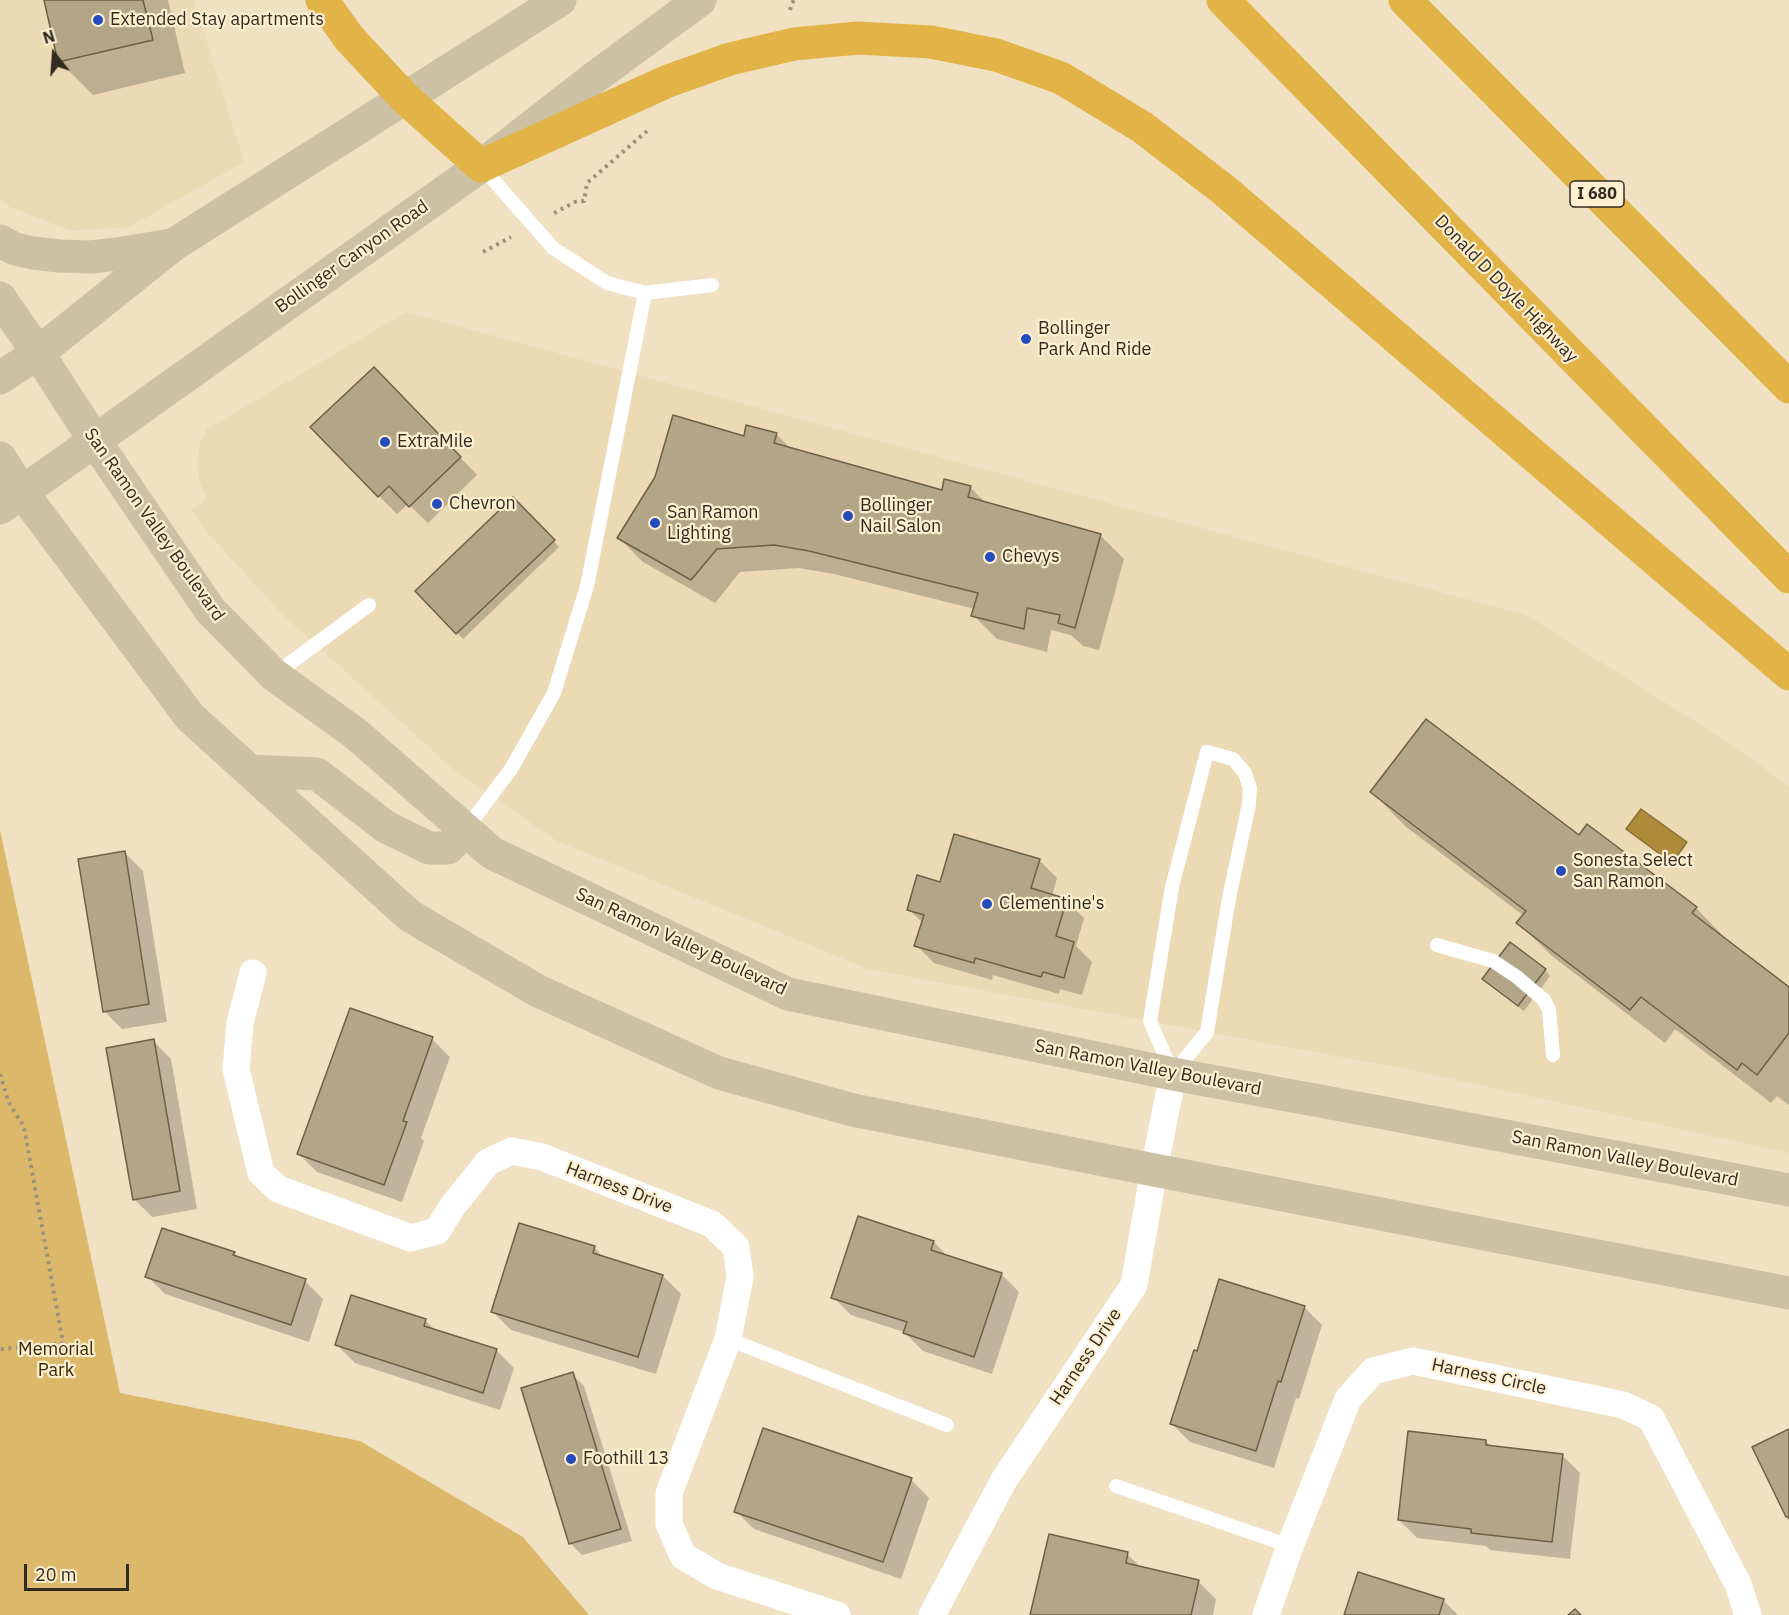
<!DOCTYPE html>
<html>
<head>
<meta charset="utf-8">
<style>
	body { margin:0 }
	#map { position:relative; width:1789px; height:1615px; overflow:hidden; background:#f0e1c3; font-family:"IBM Plex Sans",sans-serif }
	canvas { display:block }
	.north { position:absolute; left:24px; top:24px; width:60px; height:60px; -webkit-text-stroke:4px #feefd0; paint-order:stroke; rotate:343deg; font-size:16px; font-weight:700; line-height:24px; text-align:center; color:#312b20 }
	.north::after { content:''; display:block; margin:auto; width:21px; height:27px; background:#312b20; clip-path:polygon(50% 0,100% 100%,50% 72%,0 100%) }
	.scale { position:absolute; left:24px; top:1564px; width:105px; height:27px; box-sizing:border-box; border:3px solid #312b20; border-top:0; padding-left:8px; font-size:18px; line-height:21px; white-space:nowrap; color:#312b20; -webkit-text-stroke:4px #feefd0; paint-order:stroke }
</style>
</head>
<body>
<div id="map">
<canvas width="1789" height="1615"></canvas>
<div class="north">N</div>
<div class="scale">20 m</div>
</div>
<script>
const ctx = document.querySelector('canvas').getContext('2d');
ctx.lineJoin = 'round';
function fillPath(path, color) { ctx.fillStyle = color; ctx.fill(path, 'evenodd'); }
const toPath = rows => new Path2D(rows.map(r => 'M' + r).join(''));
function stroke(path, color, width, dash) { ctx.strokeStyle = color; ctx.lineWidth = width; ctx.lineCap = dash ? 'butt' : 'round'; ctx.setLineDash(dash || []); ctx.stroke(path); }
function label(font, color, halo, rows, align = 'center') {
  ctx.font = font + ' "IBM Plex Sans",sans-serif'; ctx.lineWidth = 4.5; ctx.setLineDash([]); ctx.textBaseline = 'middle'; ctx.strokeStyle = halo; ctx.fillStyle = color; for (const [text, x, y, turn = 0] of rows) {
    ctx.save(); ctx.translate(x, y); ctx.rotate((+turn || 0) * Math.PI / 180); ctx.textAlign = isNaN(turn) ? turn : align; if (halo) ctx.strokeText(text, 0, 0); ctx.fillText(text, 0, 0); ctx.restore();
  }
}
const built = toPath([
	[0,0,194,0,244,162,129,227,71,231,10,207,0,200],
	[406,312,1134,510,1526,615,1739,749,1789,787,1789,1153,1406,1069,868,969,557,841,456,772,284,616,209,535,191,510,207,499,199,481,198,462,200,443,207,429]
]);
const green = toPath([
	[0,830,120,1393,360,1441,523,1537,589,1615,0,1615]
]);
const water = toPath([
	[1641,809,1687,842,1672,863,1626,829,1641,809]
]);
const shadow = toPath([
	[45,0,168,0,185,73,93,95,59,61],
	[392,387,477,475,428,523,408,504,397,514,379,496],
	[747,426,777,435,792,450,943,492,970,487,987,504,1100,535,1124,559,1099,650,1083,646,1071,635,1051,630,1047,652,997,639,973,615,975,609,834,574,799,568,740,572,715,603,643,562,619,538,745,438],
	[513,499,559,547,463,639,417,591],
	[1372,792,1579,837,1696,908,1729,942,1789,989,1789,1105,1777,1096,1771,1103,1675,1029,1665,1043,1552,956,1518,923,1524,916,1405,826],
	[125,853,143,871,167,1022,122,1029,104,1011],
	[1039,860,1057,878,1052,896,1066,900,1084,918,1076,946,1092,962,1082,995,1060,989,1059,994,993,975,992,980,934,963,916,945,923,923,908,909,941,884],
	[1545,970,1550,976,1524,1011,1489,984],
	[432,1039,450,1057,421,1138,424,1141,402,1202,317,1172,299,1154],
	[153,1041,171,1059,197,1209,152,1217,134,1199],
	[934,1242,949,1258,1001,1274,1019,1292,992,1374,923,1351,904,1332,851,1315,833,1297],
	[594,1247,605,1259,663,1276,681,1294,656,1374,511,1330,493,1312],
	[234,1253,240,1259,305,1281,323,1299,309,1342,165,1294,147,1276],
	[1304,1307,1322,1325,1299,1399,1296,1398,1274,1468,1190,1442,1172,1424,1198,1352],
	[426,1321,436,1331,496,1350,514,1368,500,1410,355,1363,337,1345],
	[572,1374,584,1386,632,1541,582,1555,570,1543],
	[1486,1441,1491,1447,1562,1455,1580,1473,1570,1559,1490,1550,1486,1546,1417,1538,1399,1520],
	[911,1480,929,1498,901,1579,754,1529,736,1511],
	[1127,1554,1142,1568,1198,1581,1216,1599,1213,1615,1032,1615],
	[1443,1600,1458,1615,1346,1615]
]);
const building = toPath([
	[44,0,143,0,153,40,58,62,44,0],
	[374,367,461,457,409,507,389,486,378,497,310,427,374,367],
	[673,415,744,436,746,425,777,433,774,443,942,490,944,479,971,486,968,497,1101,534,1075,628,1058,623,1060,615,1027,608,1024,629,971,616,978,593,809,551,774,545,717,549,691,580,617,538,655,477,673,415],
	[513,497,555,540,456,634,415,591,513,497],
	[1426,719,1579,835,1587,824,1697,907,1692,913,1789,987,1789,1033,1757,1075,1742,1063,1737,1070,1641,997,1630,1010,1516,923,1526,911,1370,792,1426,719],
	[954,834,1040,859,1031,888,1067,899,1056,936,1074,942,1064,978,1043,972,1041,977,975,958,974,963,914,946,924,915,907,910,917,875,940,882,954,834],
	[125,851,149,1004,103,1012,78,859,125,851],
	[1510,942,1546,969,1518,1006,1482,979,1510,942],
	[350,1008,433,1037,403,1121,407,1122,384,1185,297,1154,350,1008],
	[154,1039,180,1191,133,1200,106,1048,154,1039],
	[858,1216,934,1241,931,1250,1002,1273,974,1357,903,1333,907,1322,831,1298,858,1216],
	[519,1223,595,1246,593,1253,663,1275,638,1357,491,1312,519,1223],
	[162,1228,235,1252,233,1255,306,1279,291,1325,145,1277,162,1228],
	[1219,1279,1305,1306,1281,1382,1278,1381,1256,1451,1170,1424,1194,1350,1197,1351,1219,1279],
	[351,1295,426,1319,424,1326,497,1349,483,1393,335,1345,351,1295],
	[573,1372,621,1529,569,1544,521,1388,573,1372],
	[763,1428,912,1478,883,1562,734,1512,763,1428],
	[1789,1429,1789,1519,1788,1517,1786,1517,1752,1447,1789,1429],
	[1408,1431,1486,1440,1486,1445,1563,1454,1552,1542,1471,1533,1471,1529,1398,1520,1408,1431],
	[1049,1534,1128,1552,1126,1563,1199,1580,1191,1615,1030,1615,1049,1534],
	[1358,1572,1444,1599,1439,1615,1344,1615,1358,1572],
	[1575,1609,1581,1615,1568,1615,1575,1609]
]);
const path = toPath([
	[790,10,792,3,794,0],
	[554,213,575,202,584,201,587,183,647,131],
	[483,252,511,237],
	[0,1074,9,1103,24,1127,63,1343,0,1349]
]);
const service = toPath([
	[481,166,553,248,607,283,645,293,712,285],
	[274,675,369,605],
	[1207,752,1233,759,1245,773,1250,788,1249,804,1229,898,1207,1032,1173,1074,1150,1021,1172,887,1207,752],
	[466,829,511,769,554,693,587,586,645,293],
	[1437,945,1493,961,1517,977,1544,1000,1549,1010,1553,1055],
	[728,1339,947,1425],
	[1116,1486,1290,1546]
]);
const minor = toPath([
	[253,973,240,1023,236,1069,261,1173,278,1189,411,1238,437,1231,452,1207,488,1162,512,1151,542,1157,712,1224,736,1247,740,1277,728,1339,669,1493,669,1524,683,1556,717,1576,837,1615],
	[932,1615,1004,1480,1134,1285,1154,1170,1173,1074],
	[1266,1615,1290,1546,1348,1399,1373,1371,1413,1361,1623,1405,1651,1418,1738,1584,1748,1615]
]);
const secondary = toPath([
	[0,241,15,249,33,253,59,256,90,257,117,254,171,245],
	[0,298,38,353,95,441,210,610,274,675,356,734,492,853,788,994,1173,1074,1363,1109,1789,1190],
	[0,378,38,353,173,245,560,0],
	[0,458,22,492,190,717,410,916,538,991,719,1073,853,1110,1154,1170,1789,1293],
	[0,508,481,166,594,78,700,0],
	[252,771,317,774,386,827,429,848,448,848,465,830]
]);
const motorway = toPath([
	[322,0,349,38,405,98,481,166,668,81,730,59,794,44,858,38,931,42,996,55,1061,78,1142,127,1224,190,1789,674],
	[1223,0,1789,577],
	[1405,0,1789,387]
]);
const markers = [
	[98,20,6,"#254cbb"],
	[1026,339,6,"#254cbb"],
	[385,442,6,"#254cbb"],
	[437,504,6,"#254cbb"],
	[848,516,6,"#254cbb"],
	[655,523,6,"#254cbb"],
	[990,557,6,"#254cbb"],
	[1561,871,6,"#254cbb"],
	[987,904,6,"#254cbb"],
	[571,1459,6,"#254cbb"]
];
const shields = [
	[1597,194,54]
];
const shieldNames = [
	["I 680",1597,194]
];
const poiNames = [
	["Extended Stay apartments",110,20],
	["Bollinger",1038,329],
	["Park And Ride",1038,350],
	["ExtraMile",397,442],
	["Chevron",449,504],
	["Bollinger",860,506],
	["Nail Salon",860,527],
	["San Ramon",667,513],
	["Lighting",667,534],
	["Chevys",1002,557],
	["Sonesta Select",1573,861],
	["San Ramon",1573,882],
	["Clementine's",999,904],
	["Foothill 13",583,1459]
];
const streetNames = [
	["Bollinger Canyon Road",352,257,-35],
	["Donald D Doyle Highway",1506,289,46],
	["San Ramon Valley Boulevard",154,525,55],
	["San Ramon Valley Boulevard",681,942,25],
	["San Ramon Valley Boulevard",1148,1068,11],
	["San Ramon Valley Boulevard",1625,1159,11],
	["Harness Drive",619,1188,21],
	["Harness Drive",1086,1357,-56],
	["Harness Circle",1489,1377,12]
];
const parkNames = [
	["Memorial",56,1350],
	["Park",56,1371]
];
fillPath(built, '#ecdab4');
fillPath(green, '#dcb86a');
fillPath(water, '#ae8b3a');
stroke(water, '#886e32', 1.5);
fillPath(shadow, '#0003');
fillPath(building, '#b3a588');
stroke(building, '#6d6046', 1.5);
stroke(path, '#9c917b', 4, [3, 4.5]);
stroke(service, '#fff', 14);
stroke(minor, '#fff', 27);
stroke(secondary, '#ccc1a4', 33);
stroke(motorway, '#e2b346', 33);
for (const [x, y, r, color] of markers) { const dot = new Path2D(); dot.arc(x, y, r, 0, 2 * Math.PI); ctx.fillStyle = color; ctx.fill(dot); stroke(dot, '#feefd0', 2); }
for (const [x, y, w] of shields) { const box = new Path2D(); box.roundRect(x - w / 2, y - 13, w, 26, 4.5); ctx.fillStyle = '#feefd0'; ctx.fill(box); stroke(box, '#312b20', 1.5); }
label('bold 16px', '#312b20', null, shieldNames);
label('18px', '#312b20', '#feefd0', poiNames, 'left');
label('18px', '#312b20', '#feefd0', streetNames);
label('18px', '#382905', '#feefd0', parkNames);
</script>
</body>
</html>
